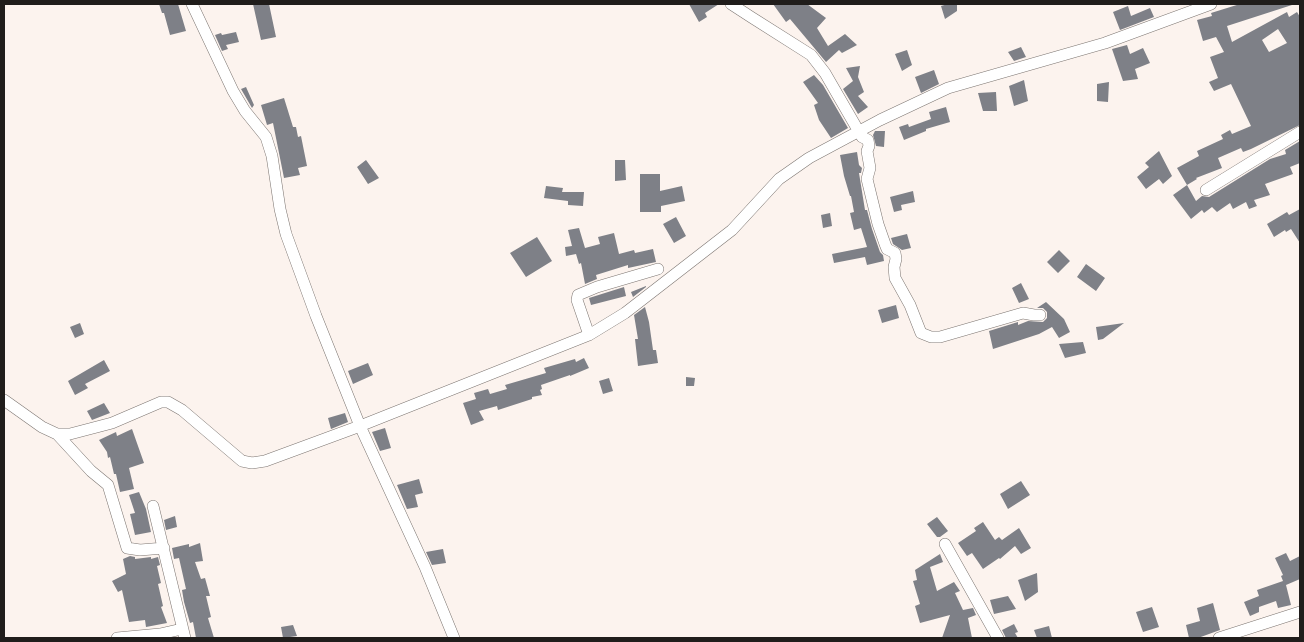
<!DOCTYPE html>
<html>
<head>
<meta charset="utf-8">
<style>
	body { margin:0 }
	#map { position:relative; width:1304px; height:642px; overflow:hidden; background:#fcf3ee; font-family:Cabin,sans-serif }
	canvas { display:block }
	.frame { position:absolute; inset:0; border:5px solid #201d1b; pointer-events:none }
</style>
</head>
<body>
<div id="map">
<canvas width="1304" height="642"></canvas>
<div class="frame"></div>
</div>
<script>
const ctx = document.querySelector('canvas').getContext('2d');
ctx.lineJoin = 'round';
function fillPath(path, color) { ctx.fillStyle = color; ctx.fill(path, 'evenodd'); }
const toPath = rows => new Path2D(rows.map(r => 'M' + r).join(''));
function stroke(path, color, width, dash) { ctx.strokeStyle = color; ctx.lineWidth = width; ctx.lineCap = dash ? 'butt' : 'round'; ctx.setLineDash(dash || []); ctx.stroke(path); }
const building = toPath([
	[159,4,178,4,186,31,170,35,164,13,162,13],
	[253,4,269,4,276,37,261,40],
	[689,4,719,4,705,13,707,17,699,22],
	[773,4,807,4,826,18,817,28,828,46,845,34,857,45,842,53,839,50,826,62,790,19,786,22],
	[948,4,957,4,957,11,945,19,941,6],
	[1240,4,1291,4,1292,5,1227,26,1232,42,1287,12,1289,17,1297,12,1300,17,1300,125,1251,149,1243,152,1241,148,1218,158,1222,168,1196,178,1197,179,1187,185,1177,168,1199,156,1197,151,1223,139,1221,135,1230,130,1232,134,1251,126,1231,84,1214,91,1209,82,1218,78,1210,57,1224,52,1216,37,1203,41,1197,20,1212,16,1211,13],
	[1278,29,1287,43,1269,52,1262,40],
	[1128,6,1131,16,1150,8,1154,17,1120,30,1113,12],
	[236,32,239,42,226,45,228,49,222,51,215,35,221,33,222,35],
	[1127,45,1130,54,1143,48,1150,63,1135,69,1138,79,1123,81,1112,49],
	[1021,47,1026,57,1014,61,1008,52],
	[907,50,912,65,902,71,895,54],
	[860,66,858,77,864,92,858,96,868,107,858,114,843,89,853,81,846,68],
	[934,70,939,84,921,93,915,77],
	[814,75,823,85,848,128,831,138,819,120,814,105,818,103,803,82],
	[1024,80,1028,101,1014,106,1009,86],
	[1109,82,1108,102,1097,101,1097,84],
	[246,87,254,105,252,108,241,89],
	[996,92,997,111,983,111,978,93],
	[284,98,293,127,296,127,298,137,301,136,307,166,298,168,300,175,284,178,273,123,267,125,261,105],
	[946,107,950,122,926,129,926,131,904,140,899,127,908,124,909,127,931,119,929,112],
	[875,131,885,131,884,147,876,146,873,135],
	[1300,141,1300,163,1290,167,1293,174,1265,184,1270,195,1254,200,1257,206,1249,209,1246,202,1233,209,1230,203,1217,212,1212,207,1204,213,1202,210,1191,219,1173,195,1187,185,1196,201,1202,196,1209,197,1270,159,1286,154,1285,150],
	[1159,151,1172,176,1163,184,1159,179,1146,189,1137,177,1149,167,1145,163],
	[857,152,859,165,862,168,861,173,859,173,865,210,867,210,872,229,880,252,883,255,884,261,867,265,865,257,834,263,832,254,867,247,861,228,854,230,850,213,854,212,851,196,850,196,844,176,840,155],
	[366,160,379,178,368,184,357,167],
	[615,160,625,160,626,180,615,181],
	[640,174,660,174,660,191,682,186,685,201,661,206,661,212,640,212],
	[546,186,563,188,562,192,584,192,583,206,568,205,568,201,544,198],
	[913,191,915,202,901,205,902,210,894,212,890,197],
	[1300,209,1300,243,1291,229,1286,232,1285,230,1274,237,1267,224,1287,212,1289,215],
	[830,213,832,226,823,228,821,215],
	[676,217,686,236,674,243,663,224],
	[579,228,585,248,600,244,598,237,614,233,619,254,634,250,635,253,653,249,656,262,628,268,628,265,596,275,597,279,585,284,581,263,579,264,576,254,566,256,565,247,572,246,568,230],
	[907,234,911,248,902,250,893,244,891,238],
	[537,237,552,261,526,277,510,253],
	[1059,250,1070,261,1058,273,1047,262],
	[1086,264,1105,278,1096,291,1077,277],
	[1021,283,1029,299,1019,303,1012,288],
	[646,286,646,287,633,297,631,292],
	[624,287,626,296,591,305,589,298],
	[1046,302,1064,319,1070,332,1059,338,1052,327,1039,334,993,349,989,331,1018,322,1018,325,1028,321,1043,322,1047,318,1047,312,1043,308,1037,308],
	[896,305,899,318,882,323,878,310],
	[645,307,649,322,653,350,656,350,658,363,638,366,635,339,638,339,634,315],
	[80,323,84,334,75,338,70,327],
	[1124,323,1103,339,1098,340,1096,327],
	[1083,342,1086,353,1065,358,1059,344],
	[584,358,589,368,570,376,570,375,541,385,542,389,540,390,542,395,532,397,532,399,498,410,497,406,479,411,484,420,471,425,463,403,476,399,474,393,488,389,490,394,507,389,505,385,546,373,544,368,575,359,576,362],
	[104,360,110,371,85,384,88,388,75,395,68,381],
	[368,363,373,375,353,384,348,371],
	[686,377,695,378,694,386,686,386],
	[609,378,613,391,603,394,599,381],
	[104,403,110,413,92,420,87,411],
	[345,413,348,422,331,429,328,418],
	[385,428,391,448,380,451,372,432],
	[132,429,144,463,129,468,134,489,120,492,116,474,114,474,110,457,108,458,107,452,99,440,116,432,117,436],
	[419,479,423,493,415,495,418,507,407,509,397,485],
	[1021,481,1030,495,1008,509,1000,494],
	[139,492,146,509,151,532,135,535,130,514,135,513,129,495],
	[175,516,177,527,166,530,164,520],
	[937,517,948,531,940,537,937,537,927,524],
	[983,522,995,540,999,537,1002,540,1019,528,1031,548,1021,554,1015,546,1000,559,999,558,983,569,972,553,967,556,958,543,976,531,974,528],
	[200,543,203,561,195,562,201,579,205,578,210,596,206,596,211,617,208,618,214,638,196,638,193,622,190,623,184,602,182,590,186,589,179,558,174,559,172,548,189,544,189,547],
	[443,549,446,563,432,565,426,552],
	[1286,553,1290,561,1300,556,1300,579,1286,585,1291,605,1278,608,1276,601,1259,607,1259,612,1250,616,1244,602,1259,596,1257,590,1283,581,1281,576,1283,575,1275,558],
	[940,554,943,562,930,567,937,591,954,582,960,591,955,593,963,610,973,608,976,615,968,618,972,638,942,638,950,615,920,623,915,606,920,604,913,581,917,580,915,570],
	[130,556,135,557,135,559,151,557,151,559,158,557,160,565,157,566,161,583,158,584,163,606,161,607,167,623,146,627,145,620,129,622,122,590,118,592,112,581,126,574,123,559],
	[1037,573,1038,592,1025,601,1018,580],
	[1008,596,1016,609,994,614,990,600],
	[1213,603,1220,630,1198,638,1189,638,1186,625,1200,621,1197,608],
	[1152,607,1159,627,1143,632,1136,612],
	[1014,624,1018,632,1015,633,1018,638,1006,638,1002,630],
	[293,625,297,636,283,638,281,627],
	[1049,626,1052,638,1037,638,1034,630]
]);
const minor = toPath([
	[192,4,233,91,245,111,266,137,272,156,280,209,286,234,316,316,360,426,425,567,454,638],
	[731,4,751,17,811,55,825,73,862,137,868,140,869,146,867,151,870,168,867,179,878,224,885,244,887,249,895,253,896,259,894,267,895,278,910,305,921,333,931,337,940,337,1023,313,1034,315,1040,315],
	[1206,190,1300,132],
	[589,335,577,300,578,295,597,287,658,269],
	[4,400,42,427,57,434,70,434,112,423,161,402,168,402,182,410,242,461,252,463,265,461,360,426,589,335,625,313,732,230,779,179,809,158,880,120,948,88,1105,43,1211,4],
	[57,434,91,471,108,485,127,548,140,550,164,548],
	[153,506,185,638],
	[945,544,998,638],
	[117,638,160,634,182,629],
	[1219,638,1300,612]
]);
fillPath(building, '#7e8087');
stroke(minor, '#7c7571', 12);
stroke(minor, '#fff', 11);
</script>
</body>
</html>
